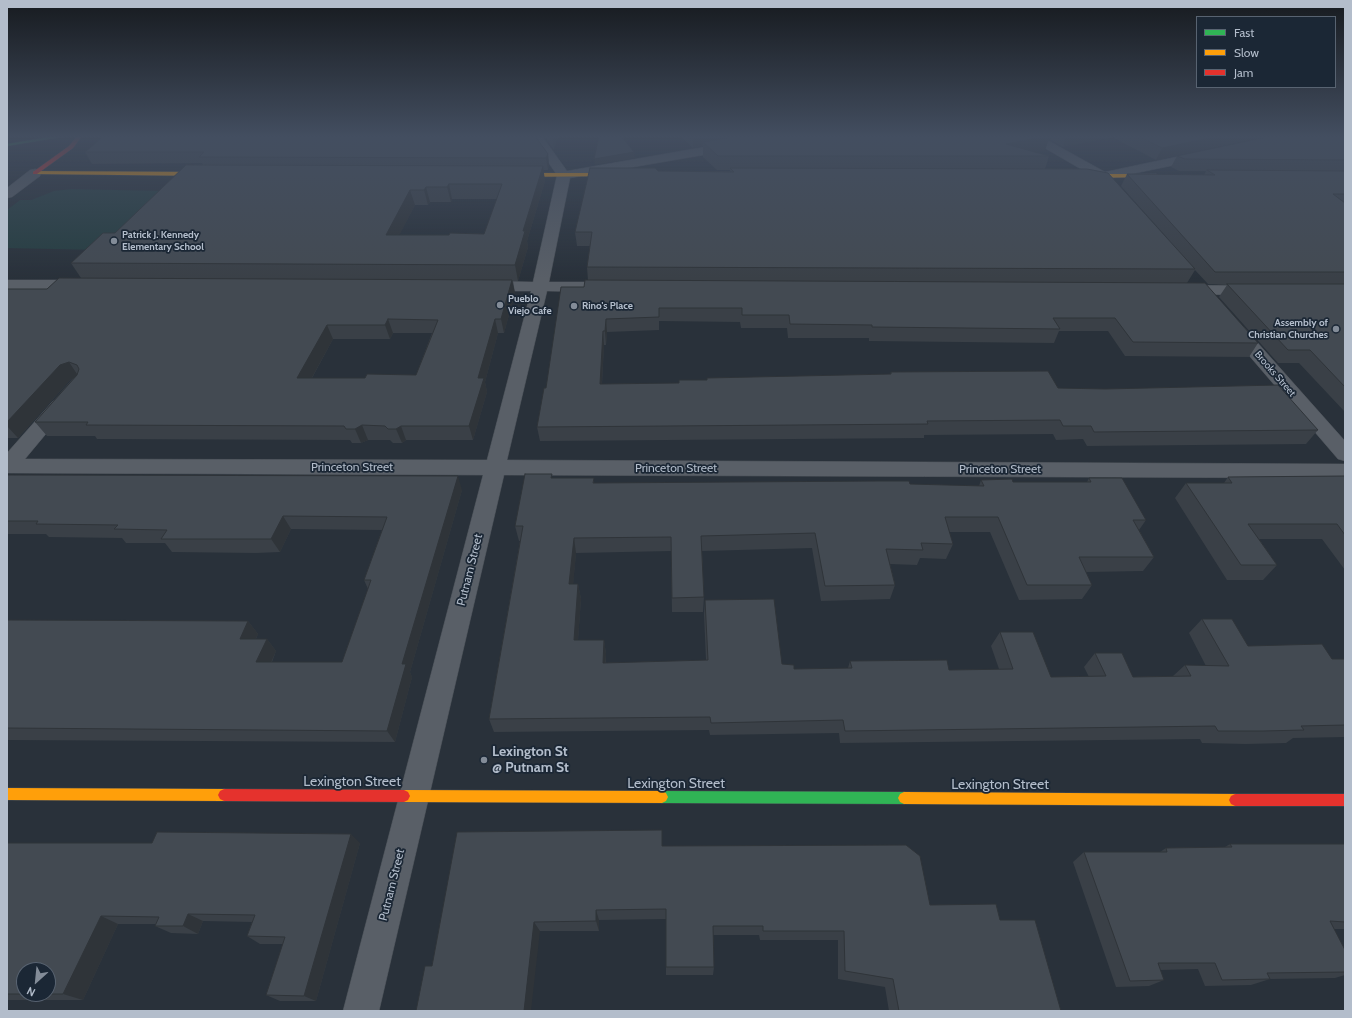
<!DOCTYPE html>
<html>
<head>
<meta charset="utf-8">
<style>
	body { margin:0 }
	#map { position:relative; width:1352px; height:1018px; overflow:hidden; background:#29313a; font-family:Cabin,sans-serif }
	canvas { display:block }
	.frame { position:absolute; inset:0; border:8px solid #b3bdcb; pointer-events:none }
	.legend { position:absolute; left:1196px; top:16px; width:140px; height:72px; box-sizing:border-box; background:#1b2735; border:1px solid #586371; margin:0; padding:5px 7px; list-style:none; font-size:12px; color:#b3bdcb }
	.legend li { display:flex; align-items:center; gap:8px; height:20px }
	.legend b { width:20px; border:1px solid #586371 }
	.north { position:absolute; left:16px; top:962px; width:40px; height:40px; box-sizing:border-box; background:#1b2735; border:1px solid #586371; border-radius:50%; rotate:207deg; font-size:11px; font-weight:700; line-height:16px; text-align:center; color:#b3bdcb }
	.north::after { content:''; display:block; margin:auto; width:14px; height:18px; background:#838c98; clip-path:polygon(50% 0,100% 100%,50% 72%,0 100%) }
</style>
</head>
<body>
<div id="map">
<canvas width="1352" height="1018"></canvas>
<div class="frame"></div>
<ul class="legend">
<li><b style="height:5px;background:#30b455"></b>Fast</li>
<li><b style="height:5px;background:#ff9f0a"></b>Slow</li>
<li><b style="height:5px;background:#e5322d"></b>Jam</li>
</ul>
<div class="north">N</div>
</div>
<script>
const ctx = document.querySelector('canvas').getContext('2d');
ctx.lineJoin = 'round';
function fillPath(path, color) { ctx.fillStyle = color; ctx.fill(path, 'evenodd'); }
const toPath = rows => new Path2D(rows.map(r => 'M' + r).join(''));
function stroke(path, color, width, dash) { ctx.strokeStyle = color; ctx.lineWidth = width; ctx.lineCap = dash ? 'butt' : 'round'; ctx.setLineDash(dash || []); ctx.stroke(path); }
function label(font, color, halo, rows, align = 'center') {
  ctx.font = font + ' Cabin,sans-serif'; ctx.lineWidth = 3.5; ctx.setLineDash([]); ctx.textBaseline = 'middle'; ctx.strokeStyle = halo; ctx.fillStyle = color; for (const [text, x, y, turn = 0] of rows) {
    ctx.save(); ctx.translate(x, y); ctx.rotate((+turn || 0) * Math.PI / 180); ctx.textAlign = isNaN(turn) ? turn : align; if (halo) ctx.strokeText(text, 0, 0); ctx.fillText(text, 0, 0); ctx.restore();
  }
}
const green = toPath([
	[72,189,162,191,100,250,7,248,7,210,20,200,31,200,54,191]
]);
const street = toPath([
	[530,136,542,136,567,171,767,136,796,136,790,140,570,178,549,282,596,282,602,284,604,287,602,290,596,292,547,291,507,460,1345,464,1345,478,504,475,379,1011,343,1011,483,475,7,473,7,453,53,401,60,399,67,401,70,405,25,459,487,460,531,291,484,291,478,289,476,286,478,283,484,281,533,282,557,175,530,136],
	[1024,136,1040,136,1105,172,1204,151,1210,155,1204,159,1112,178,1120,188,1118,191,1113,192,1108,191,1098,179,1024,136],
	[35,169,40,170,41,173,40,176,12,197,7,198,7,188,30,170,35,169],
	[7,280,82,280,88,282,90,285,88,288,82,290,7,290,7,280],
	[1182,285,1254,286,1260,288,1262,291,1260,294,1254,296,1176,293,1174,290,1176,287,1182,285],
	[1234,322,1240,323,1345,441,1345,461,1338,459,1228,331,1225,327,1228,323,1234,322]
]);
const fast = toPath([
	[54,136,68,136,7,146,7,144,54,136],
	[662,791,904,792,908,794,910,798,908,802,904,804,662,803,658,801,656,797,658,793,662,791]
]);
const slow = toPath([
	[35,171,206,172,209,174,206,176,33,174,33,172,35,171],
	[618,173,620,174,620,176,514,177,511,175,514,173,618,173],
	[1156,174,1159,176,1158,177,1082,178,1079,176,1082,174,1156,174],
	[7,788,224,789,228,791,230,795,228,799,224,801,7,800,7,788],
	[404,790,662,791,666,793,668,797,666,801,662,803,404,802,400,800,398,796,400,792,404,790],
	[904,792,1235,794,1239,796,1241,800,1239,804,1235,806,904,804,900,802,898,798,900,794,904,792]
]);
const jam = toPath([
	[77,136,82,136,73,148,37,174,33,174,33,172,69,146,77,136],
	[224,789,404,790,408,792,410,796,408,800,404,802,224,801,220,799,218,795,220,791,224,789],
	[1235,794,1345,794,1345,806,1235,806,1231,804,1229,800,1231,796,1235,794]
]);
const wall = toPath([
	[104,136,548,154,549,166,548,170,543,170,545,181,527,241,528,247,518,281,513,281,515,293,504,333,498,333,485,382,487,392,473,440,406,440,402,443,393,443,390,440,368,440,361,443,352,443,350,440,97,439,95,436,47,436,35,422,73,378,71,379,18,438,7,438,7,289,47,289,81,278,71,263,115,233,203,165,202,163,92,164,85,152],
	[452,199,497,199,484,234,449,235,399,235,415,205,428,205,430,202,451,202],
	[393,333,432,333,416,375,365,378,312,378,333,339,390,339],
	[544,136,558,136,554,150],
	[680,136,1268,136,1156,160,1114,138,1114,137,1063,147,1049,139,1045,150,1034,152,1049,156,1045,169,1169,240,1121,186,1127,174,1204,175,1206,171,1179,171,1171,167,1177,156,1345,136,1345,412,1299,363,1278,363,1219,297,1227,285,1208,284,1195,270,1187,283,1258,343,1249,357,1125,356,1108,331,1059,331,1054,343,869,341,869,338,788,338,787,328,741,328,740,322,659,321,659,330,607,332,606,345,604,345,602,384,679,383,707,380,890,374,891,372,1058,388,1318,430,1306,444,1087,446,1083,439,1056,440,1053,434,924,435,924,438,540,441,537,427,546,388,584,287,588,280,587,267,590,246,577,246,575,232,658,171,730,171,730,170,717,170,703,157,703,146,693,148],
	[7,475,462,490,410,672,412,677,395,742,7,740,7,621,248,621,258,634,256,639,267,639,276,651,272,662,342,662,368,589,364,580,382,530,291,529,280,552,256,553,172,552,165,543,126,543,122,538,49,537,46,534,7,534],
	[1345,476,1345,570,1322,539,1259,539,1277,565,1263,580,1227,580,1175,498,1186,483,1224,483,1228,477],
	[553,478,594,478,594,483,910,484,979,486,981,480,1013,482,1087,482,1089,478,1146,520,1139,530,1154,557,1143,571,1086,572,1092,585,1082,599,1019,600,990,532,949,532,953,544,946,559,920,558,917,565,890,564,895,585,890,599,821,601,812,548,702,551,704,597,703,612,672,612,671,551,576,553,573,584,578,584,581,599,578,640,604,640,606,654,606,663,706,660,704,614,705,600,782,664,794,669,848,668,850,661,949,670,999,669,991,646,1000,632,1051,677,1089,677,1084,667,1095,653,1133,677,1173,676,1185,665,1206,666,1189,633,1202,619,1248,646,1332,659,1345,659,1345,737,1293,738,1286,743,1246,744,1202,743,1200,739,840,743,839,733,710,735,709,730,494,732,489,719,520,541,519,541,515,526],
	[7,843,360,843,316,1001,280,1001,266,995,283,944,260,944,247,936,252,922,203,921,198,934,171,933,155,926,156,924,118,924,83,1000,7,1000],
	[1230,844,1345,844,1345,929,1334,929,1345,950,1345,975,1335,978,1270,979,1251,985,1205,986,1198,969,1160,970,1164,980,1149,986,1116,987,1073,862,1084,852,1160,852,1166,848,1225,847],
	[662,846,1000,920,1061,1011,889,1011,885,987,838,979,838,940,760,940,759,935,713,935,714,967,713,975,666,975,666,919,599,920,599,931,540,931,432,966]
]);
const shadedWall = toPath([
	[553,136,558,136,554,150,553,139],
	[705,136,756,136,703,142,703,146,693,148,693,138],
	[1048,136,1050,136,1045,150,1012,156,1006,144],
	[1066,136,1115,136,1114,137,1063,147],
	[1219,136,1268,136,1156,160,1162,148],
	[634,152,635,158,595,165,594,159],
	[548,154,549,166,548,170,546,158],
	[543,166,545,181,527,241,528,247,518,281,515,265,523,231],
	[449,184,452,199,451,202,447,187],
	[426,187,430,202,428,205,424,190],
	[410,190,415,205,391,251,386,235],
	[512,280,515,293,504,333,501,319],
	[388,319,393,333,390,339,385,325],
	[495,319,498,333,485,382,487,392,473,440,469,426,478,378],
	[606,319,607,332,606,345,605,331],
	[327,325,333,339,304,392,297,378],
	[603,331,604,345,601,397,600,384],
	[69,362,79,377,71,379,18,438,7,426,7,422,60,365],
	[362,425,368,440,361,443,355,429],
	[401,426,406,440,402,443,396,429],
	[458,476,462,490,410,672,412,677,395,742,387,731,402,664],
	[283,516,291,529,280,552,271,539],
	[574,538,576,553,572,599,569,584],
	[578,584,581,599,577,654,574,640],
	[248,621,258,634,250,651,240,639],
	[267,639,276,651,266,674,256,662],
	[604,640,606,654,605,676,603,663],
	[351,834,360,843,316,1001,304,996],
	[596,910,599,920,599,931,596,921],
	[188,914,203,921,198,934,183,926],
	[101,916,118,924,83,1000,63,994],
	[534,922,540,931,531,1011,524,1011]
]);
const building = toPath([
	[104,136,535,136,548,154,546,158,199,157,204,152,85,152,104,136],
	[599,136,621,136,634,152,594,159,599,136],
	[690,136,705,136,693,138,690,136],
	[739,136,1048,136,1006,144,1049,156,718,156,703,142,739,136],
	[1138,136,1219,136,1162,148,1138,136],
	[1272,136,1345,136,1345,160,1185,159,1177,156,1272,136],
	[186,165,543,166,523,231,525,231,515,265,71,263,103,233,115,233,186,165],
	[449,184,502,184,484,234,450,233,449,235,386,235,410,190,424,190,426,187,447,187,449,184],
	[590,168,655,168,658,171,734,172,730,168,1087,169,1108,173,1195,269,587,267,592,232,575,232,590,168],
	[1207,170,1345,171,1345,194,1333,194,1345,203,1345,272,1215,272,1127,174,1215,175,1207,170],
	[59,278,512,280,501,319,495,319,478,378,484,378,469,426,401,426,396,429,388,429,385,426,362,425,355,429,346,429,344,426,86,425,88,422,35,422,77,375,79,369,77,365,69,362,60,365,7,422,7,289,47,289,59,278],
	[388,319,438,320,416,375,367,374,365,378,297,378,327,325,385,325,388,319],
	[585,280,1205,283,1258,343,1133,342,1115,318,1053,318,1060,329,872,327,872,325,790,324,789,315,742,315,742,308,659,308,659,317,606,319,605,331,603,331,600,384,679,383,679,380,707,380,707,378,891,374,891,372,1048,371,1058,388,1105,389,1278,385,1318,430,1094,432,1091,426,1063,426,1060,420,927,421,928,424,537,427,544,388,546,388,561,287,584,287,585,280],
	[1227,284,1345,284,1345,387,1310,350,1288,350,1227,284],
	[525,474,552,474,551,478,594,478,593,483,877,481,909,481,910,484,984,486,981,480,1012,479,1013,482,1091,482,1089,478,1122,478,1146,520,1133,520,1154,557,1079,557,1092,585,1027,585,998,517,945,517,953,544,921,543,923,550,886,549,895,585,825,586,815,533,701,536,704,597,672,598,671,537,574,538,569,584,578,584,574,640,604,640,603,663,708,660,705,600,774,599,782,664,794,665,794,669,852,668,850,661,947,660,949,670,1013,669,1000,632,1033,632,1051,677,1106,676,1095,653,1122,653,1133,677,1191,676,1185,665,1229,666,1202,619,1232,619,1248,646,1322,644,1332,659,1345,659,1345,725,1301,726,1304,730,1263,731,1218,731,1215,726,845,731,843,720,711,723,710,717,489,719,523,526,515,526,525,474],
	[7,475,458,476,402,664,406,664,387,731,7,728,7,621,8,620,248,621,240,639,267,639,256,662,342,662,371,580,364,580,387,517,283,516,271,539,161,539,167,530,114,529,118,525,36,524,38,521,7,521,7,475],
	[1345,476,1345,535,1337,524,1248,524,1277,565,1241,565,1186,483,1232,483,1228,477,1345,476],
	[662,830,662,846,906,845,920,856,930,905,996,904,1000,920,1035,920,1061,1011,899,1011,893,979,845,971,844,931,763,931,763,926,713,926,714,967,666,967,666,909,596,910,596,921,534,922,524,1011,416,1011,425,966,432,966,457,832,662,830],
	[157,832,351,834,304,996,266,995,285,937,247,936,255,915,188,914,183,926,155,926,159,917,101,916,63,994,7,994,7,843,152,843,157,832],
	[24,970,48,970,48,994,24,994,24,970],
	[1230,844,1345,844,1345,922,1330,921,1345,950,1345,972,1267,973,1270,979,1222,980,1215,963,1158,963,1164,980,1130,981,1084,852,1167,852,1166,848,1232,847,1230,844]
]);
const markers = [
	[114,241,4,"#838c98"],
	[500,305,4,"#838c98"],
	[574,306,4,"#838c98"],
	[1336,329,4,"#838c98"],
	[484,760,4,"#838c98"]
];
const farPoinames = [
	["Patrick J. Kennedy",122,235],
	["Elementary School",122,247],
	["Pueblo",508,299],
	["Viejo Cafe",508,311],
	["Rino's Place",582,306],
	["Assembly of",1328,323,"right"],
	["Christian Churches",1328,335,"right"]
];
const farStreetnames = [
	["Brooks Street",1275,374,49]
];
const streetNames = [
	["Princeton Street",352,467],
	["Princeton Street",676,468],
	["Princeton Street",1000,469],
	["Putnam Street",470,570,-76],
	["Putnam Street",392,885,-76]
];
const nearPoinames = [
	["Lexington St",492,752],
	["@ Putnam St",492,768]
];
const nearStreetnames = [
	["Lexington Street",352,782],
	["Lexington Street",676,784],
	["Lexington Street",1000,785]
];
fillPath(green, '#253d40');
stroke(street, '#474d54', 1);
stroke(fast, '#474d54', 1);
stroke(slow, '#474d54', 1);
stroke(jam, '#474d54', 1);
fillPath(street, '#595f67');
fillPath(fast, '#30b455');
fillPath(slow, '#ff9f0a');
fillPath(jam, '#e5322d');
fillPath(wall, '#3a4047');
fillPath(shadedWall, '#2f3439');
fillPath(building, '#434a52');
stroke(building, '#2f3439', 1);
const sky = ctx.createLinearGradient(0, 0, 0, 279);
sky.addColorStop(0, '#171b20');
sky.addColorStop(0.49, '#434e60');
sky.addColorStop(1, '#434e6000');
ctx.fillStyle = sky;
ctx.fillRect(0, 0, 1352, 279);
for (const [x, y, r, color] of markers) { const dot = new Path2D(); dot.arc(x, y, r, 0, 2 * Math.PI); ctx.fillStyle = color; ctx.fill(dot); stroke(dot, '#1b2735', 1.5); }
label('bold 10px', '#b3bdcb', '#1b2735', farPoinames, 'left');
label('10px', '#b3bdcb', '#1b2735', farStreetnames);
label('12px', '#b3bdcb', '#1b2735', streetNames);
label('bold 14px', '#b3bdcb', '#1b2735', nearPoinames, 'left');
label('14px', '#b3bdcb', '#1b2735', nearStreetnames);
</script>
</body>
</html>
